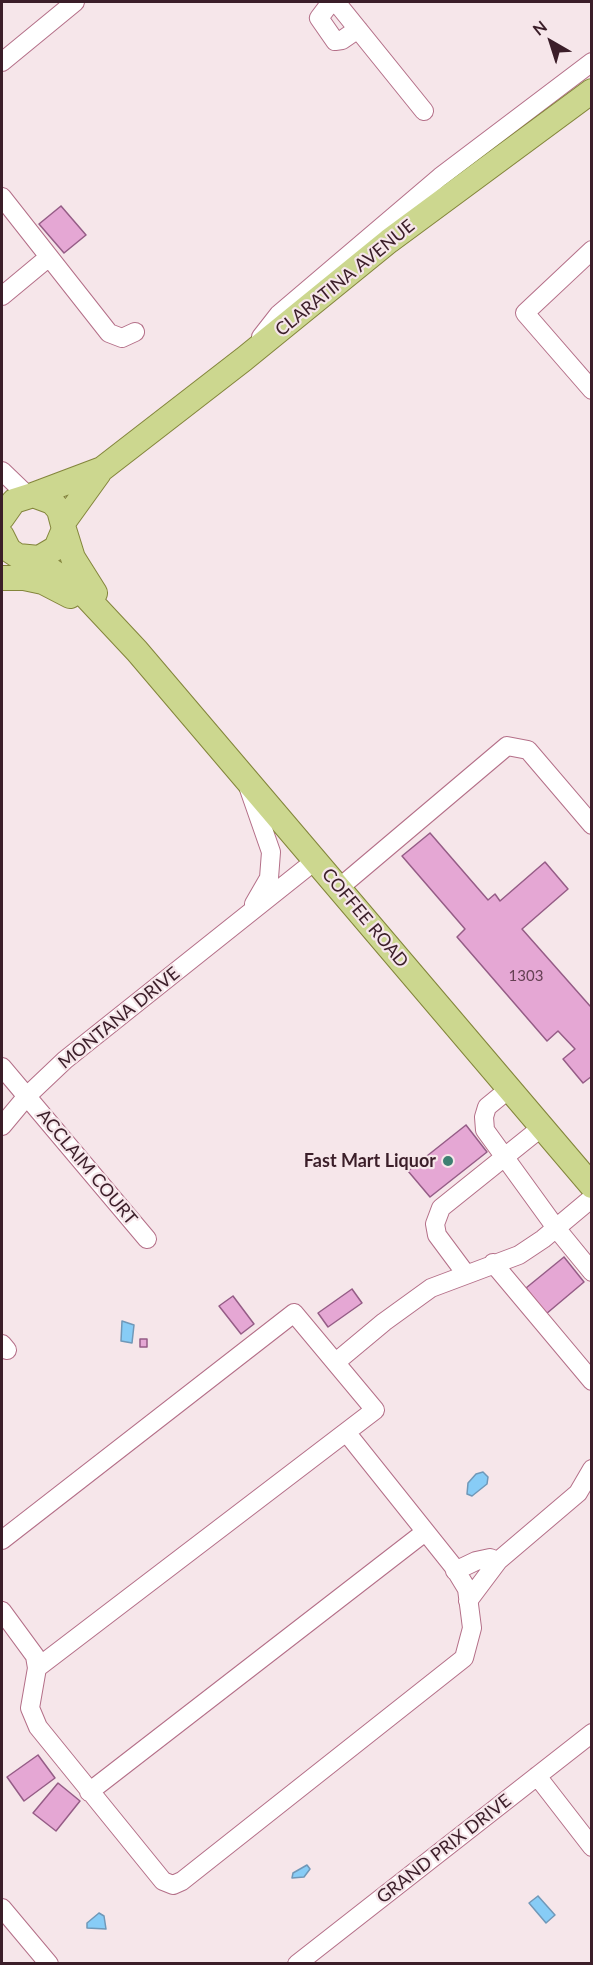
<!DOCTYPE html>
<html>
<head>
<meta charset="utf-8">
<style>
	body { margin:0 }
	#map { position:relative; width:593px; height:1965px; overflow:hidden; background:#f6e6ea; font-family:Lato,sans-serif }
	canvas { display:block }
	.frame { position:absolute; inset:0; border:3px solid #3b1e29; pointer-events:none }
	.north { position:absolute; left:521px; top:12px; width:60px; height:60px; -webkit-text-stroke:4px #f6e6ea; paint-order:stroke; rotate:321deg; font-size:16px; font-weight:700; line-height:24px; text-align:center; color:#3b1e29 }
	.north::after { content:''; display:block; margin:auto; width:21px; height:27px; background:#3b1e29; clip-path:polygon(50% 0,100% 100%,50% 72%,0 100%) }
</style>
</head>
<body>
<div id="map">
<canvas width="593" height="1965"></canvas>
<div class="frame"></div>
<div class="north">N</div>
</div>
<script>
const ctx = document.querySelector('canvas').getContext('2d');
ctx.lineJoin = 'round';
function fillPath(path, color) { ctx.fillStyle = color; ctx.fill(path, 'evenodd'); }
const toPath = rows => new Path2D(rows.map(r => 'M' + r).join(''));
function stroke(path, color, width, dash) { ctx.strokeStyle = color; ctx.lineWidth = width; ctx.lineCap = dash ? 'butt' : 'round'; ctx.setLineDash(dash || []); ctx.stroke(path); }
function label(font, color, halo, rows, align = 'center') {
  ctx.font = font + ' Lato,sans-serif'; ctx.lineWidth = 4.5; ctx.setLineDash([]); ctx.textBaseline = 'middle'; ctx.strokeStyle = halo; ctx.fillStyle = color; for (const [text, x, y, turn = 0] of rows) {
    ctx.save(); ctx.translate(x, y); ctx.rotate((+turn || 0) * Math.PI / 180); ctx.textAlign = isNaN(turn) ? turn : align; if (halo) ctx.strokeText(text, 0, 0); ctx.fillText(text, 0, 0); ctx.restore();
  }
}
const water = toPath([
	[122,1321,134,1325,132,1343,121,1341,122,1321],
	[483,1472,488,1477,487,1484,472,1496,467,1494,468,1483,476,1474,483,1472],
	[307,1865,310,1869,304,1877,292,1878,293,1873,307,1865],
	[538,1896,555,1915,546,1923,529,1903,538,1896],
	[99,1913,104,1916,106,1929,87,1928,87,1923,99,1913]
]);
const building = toPath([
	[61,206,86,235,64,253,39,224,61,206],
	[430,833,488,900,495,894,500,901,545,862,568,889,522,929,590,1006,592,1005,592,1076,583,1083,563,1059,575,1049,558,1031,547,1041,457,937,465,929,402,856,430,833],
	[466,1125,487,1152,430,1197,408,1171,466,1125],
	[564,1257,584,1282,546,1314,526,1288,564,1257],
	[352,1289,362,1303,328,1327,318,1313,352,1289],
	[233,1296,254,1324,241,1334,219,1306,233,1296],
	[140,1339,147,1339,147,1347,140,1347,140,1339],
	[38,1755,55,1778,24,1801,7,1777,38,1755],
	[58,1783,80,1801,56,1831,33,1813,58,1783]
]);
const minor = toPath([
	[331,2,319,18,335,41,342,40,358,29],
	[336,2,424,111],
	[2,62,75,2],
	[2,197,109,333,122,338,135,332],
	[592,250,525,313,592,390],
	[2,296,49,257],
	[261,337,279,314,440,177,592,62],
	[2,471,28,496],
	[249,789,271,852,269,878,254,904],
	[339,888,507,746,528,750,592,825],
	[2,1067,147,1239],
	[509,1089,487,1107,484,1117,485,1130,556,1228,592,1272],
	[2,1126,27,1096,65,1060,316,860],
	[493,1263,592,1381],
	[466,1274,437,1235,435,1224,441,1208,542,1127],
	[2,1344,7,1350],
	[336,1362,384,1322,431,1288,519,1255,543,1239,592,1198],
	[2,1540,294,1313,375,1410,37,1668],
	[455,1571,476,1561,490,1558,498,1561],
	[468,1601,498,1561,578,1493,592,1469],
	[2,1611,35,1656,37,1668,30,1708,38,1727,163,1881,173,1885,182,1881,464,1658,472,1628,467,1589,453,1566,346,1432],
	[537,1776,592,1847],
	[89,1792,425,1532],
	[2,1908,49,1964],
	[297,1964,592,1733]
]);
const major = toPath([
	[33,495,102,469,244,359,389,241,592,91],
	[2,518,14,501,33,495,52,502,59,510,64,529,56,548,39,558,18,556,9,550,2,536],
	[63,523,99,473],
	[64,529,73,558,95,593],
	[34,559,79,589,137,651,592,1186],
	[2,578,24,578,43,582,70,596]
]);
const markers = [
	[448,1161,6,"#3e8072"]
];
const numberNames = [
	["1303",526,976]
];
const streetNames = [
	["CLARATINA AVENUE",345,278,-39],
	["COFFEE ROAD",365,918,50],
	["MONTANA DRIVE",119,1018,-39],
	["ACCLAIM COURT",87,1167,50],
	["GRAND PRIX DRIVE",444,1849,-38]
];
const poiNames = [
	["Fast Mart Liquor",436,1161]
];
fillPath(water, '#87ccf6');
stroke(water, '#7098b8', 1.5);
fillPath(building, '#e5a7d4');
stroke(building, '#955c86', 1.5);
stroke(minor, '#b46f88', 20);
stroke(major, '#83853b', 26);
stroke(minor, '#fff', 18);
stroke(major, '#ccd78f', 24);
for (const [x, y, r, color] of markers) { const dot = new Path2D(); dot.arc(x, y, r, 0, 2 * Math.PI); ctx.fillStyle = color; ctx.fill(dot); stroke(dot, '#f6e6ea', 2); }
label('15px', '#664054', null, numberNames);
label('18px', '#3b1e29', '#f6e6ea', streetNames);
label('bold 18px', '#3b1e29', '#f6e6ea', poiNames, 'right');
</script>
</body>
</html>
